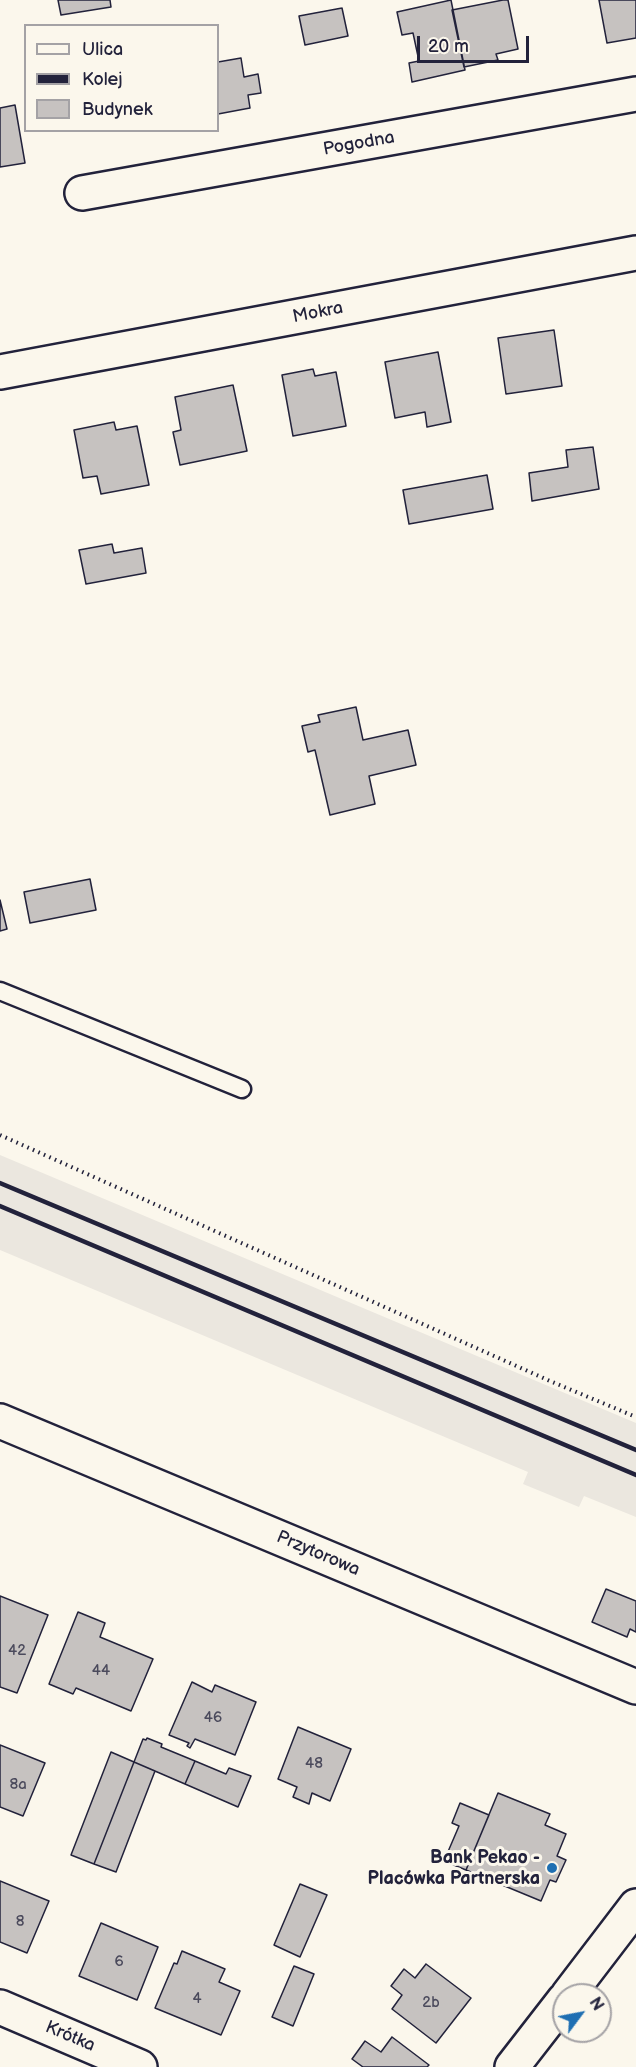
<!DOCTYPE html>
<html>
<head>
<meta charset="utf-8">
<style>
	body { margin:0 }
	#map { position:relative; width:636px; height:2067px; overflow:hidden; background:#fbf7ec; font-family:"Balsamiq Sans",sans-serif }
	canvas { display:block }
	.legend { position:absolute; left:24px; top:24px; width:195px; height:108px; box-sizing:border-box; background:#fbf7ec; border:2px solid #a4a2a5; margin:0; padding:8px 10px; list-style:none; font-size:18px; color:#22223b }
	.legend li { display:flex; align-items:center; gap:12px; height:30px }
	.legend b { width:30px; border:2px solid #a4a2a5 }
	.north { position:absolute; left:552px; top:1983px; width:60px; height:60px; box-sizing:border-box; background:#fbf7ec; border:2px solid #a4a2a5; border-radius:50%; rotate:58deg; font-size:16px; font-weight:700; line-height:24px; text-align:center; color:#22223b }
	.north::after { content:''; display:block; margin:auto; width:21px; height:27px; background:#1f6fb2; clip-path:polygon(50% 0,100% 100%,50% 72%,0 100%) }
	.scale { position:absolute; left:417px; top:36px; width:112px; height:27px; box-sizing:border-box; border:3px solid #22223b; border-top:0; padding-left:8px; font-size:18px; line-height:21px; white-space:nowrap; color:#22223b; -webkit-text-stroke:4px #fbf7ec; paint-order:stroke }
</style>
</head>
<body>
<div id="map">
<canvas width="636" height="2067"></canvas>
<ul class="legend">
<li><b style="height:8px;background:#fbf7ec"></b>Ulica</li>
<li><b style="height:8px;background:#22223b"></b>Kolej</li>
<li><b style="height:16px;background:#c6c2c0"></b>Budynek</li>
</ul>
<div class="north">N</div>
<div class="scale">20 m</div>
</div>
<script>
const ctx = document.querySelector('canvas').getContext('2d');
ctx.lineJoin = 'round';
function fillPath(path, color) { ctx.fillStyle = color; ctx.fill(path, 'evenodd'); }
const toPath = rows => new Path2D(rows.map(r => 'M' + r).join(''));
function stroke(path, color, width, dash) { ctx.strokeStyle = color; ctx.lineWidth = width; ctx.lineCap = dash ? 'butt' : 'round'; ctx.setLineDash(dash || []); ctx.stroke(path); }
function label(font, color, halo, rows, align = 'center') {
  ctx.font = font + ' "Balsamiq Sans",sans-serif'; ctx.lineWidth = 6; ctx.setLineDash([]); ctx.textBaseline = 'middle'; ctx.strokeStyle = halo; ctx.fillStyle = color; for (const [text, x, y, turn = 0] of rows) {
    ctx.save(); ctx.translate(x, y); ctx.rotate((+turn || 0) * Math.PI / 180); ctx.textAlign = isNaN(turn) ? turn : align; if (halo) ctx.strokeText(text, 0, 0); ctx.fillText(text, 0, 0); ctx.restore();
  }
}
const built = toPath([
	[0,1155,636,1423,636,1517,584,1496,579,1507,523,1484,528,1472,0,1250]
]);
const building = toPath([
	[58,0,110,0,111,7,61,15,58,0],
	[451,0,465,70,412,82,409,63,419,61,413,33,402,35,397,12,451,0],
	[503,0,508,0,518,49,496,54,498,60,464,67,452,10,503,0],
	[599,0,636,0,636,38,607,43,599,0],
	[342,8,348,36,305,45,299,16,342,8],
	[241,58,244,77,258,74,261,93,248,95,250,108,218,114,218,62,241,58],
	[15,105,25,163,0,167,0,108,15,105],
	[554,330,562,386,506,394,498,338,554,330],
	[438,352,451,422,427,427,425,412,395,418,385,362,438,352],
	[313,369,315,376,336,372,346,426,293,436,282,375,313,369],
	[233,385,247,451,180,465,173,432,181,430,175,397,233,385],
	[114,422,116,430,137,426,149,485,101,494,97,476,83,478,74,430,114,422],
	[593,447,599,489,532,501,529,473,568,467,566,450,593,447],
	[487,475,493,509,409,524,403,490,487,475],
	[112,544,114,553,142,548,146,573,86,584,79,550,112,544],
	[356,707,363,740,408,730,416,765,369,776,375,804,330,815,315,750,308,752,302,726,320,722,318,715,356,707],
	[90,879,96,910,30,923,24,892,90,879],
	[0,900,7,929,0,931,0,900],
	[606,1589,636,1601,636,1632,630,1629,627,1637,592,1622,606,1589],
	[0,1596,48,1615,17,1693,0,1687,0,1596],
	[78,1612,105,1623,100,1637,153,1659,131,1711,76,1688,73,1694,49,1684,78,1612],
	[192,1682,212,1692,215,1685,256,1702,235,1755,195,1739,190,1748,187,1746,189,1743,169,1735,192,1682],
	[298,1727,351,1749,330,1801,312,1793,309,1804,293,1797,297,1787,278,1779,298,1727],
	[147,1738,162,1744,161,1747,195,1761,185,1784,134,1762,143,1739,146,1740,147,1738],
	[0,1745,45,1763,23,1816,0,1807,0,1745],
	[111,1752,134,1762,94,1864,71,1855,111,1752],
	[195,1761,226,1774,229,1768,251,1776,238,1807,185,1784,195,1761],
	[134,1762,155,1771,116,1872,94,1864,134,1762],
	[498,1793,550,1814,545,1825,566,1834,557,1856,566,1860,556,1882,550,1880,541,1901,466,1870,498,1793],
	[460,1803,489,1815,466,1870,444,1861,459,1826,452,1823,460,1803],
	[0,1881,49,1901,27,1953,0,1942,0,1881],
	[300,1884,327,1895,300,1957,274,1945,300,1884],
	[101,1923,158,1947,137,2000,79,1976,101,1923],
	[182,1951,225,1969,219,1982,240,1991,221,2035,155,2008,174,1963,177,1964,182,1951],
	[426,1964,471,1998,436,2043,392,2009,402,1995,391,1986,404,1969,415,1978,426,1964],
	[294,1966,314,1974,293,2026,272,2017,294,1966],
	[392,2037,429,2065,427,2067,363,2067,352,2059,365,2041,381,2052,392,2037]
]);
const path = toPath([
	[0,1135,550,1381,636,1417]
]);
const service = toPath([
	[0,991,242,1089]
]);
const minor = toPath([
	[82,193,636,94],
	[0,372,636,253],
	[0,1421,636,1687],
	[0,2007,140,2067]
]);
const tertiary = toPath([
	[568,1995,636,1906],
	[512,2067,564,2000]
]);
const rail = toPath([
	[0,1183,636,1450],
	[0,1206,636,1475]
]);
const markers = [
	[552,1868,6,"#1f6fb2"]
];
const numberNames = [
	["42",17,1651],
	["44",101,1671],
	["46",213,1718],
	["48",314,1764],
	["8a",18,1785],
	["8",20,1922],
	["6",119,1962],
	["4",197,1999],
	["2b",431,2003]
];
const streetNames = [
	["Pogodna",359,144,-10],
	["Mokra",318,313,-11],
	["Przytorowa",318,1554,23],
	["Krótka",70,2037,23]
];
const poiNames = [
	["Bank Pekao -",540,1858],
	["Placówka Partnerska",540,1879]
];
fillPath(built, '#ebe7df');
fillPath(building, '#c6c2c0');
stroke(building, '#22223b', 1.5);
stroke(service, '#22223b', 21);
stroke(minor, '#22223b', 38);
stroke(tertiary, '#22223b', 38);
stroke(path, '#22223b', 4, [1.5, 4.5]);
stroke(service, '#fbf7ec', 16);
stroke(minor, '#fbf7ec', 33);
stroke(tertiary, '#fbf7ec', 33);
stroke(rail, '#22223b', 4.5);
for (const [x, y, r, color] of markers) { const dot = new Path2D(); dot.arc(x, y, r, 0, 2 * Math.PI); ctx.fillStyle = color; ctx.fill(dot); stroke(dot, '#fbf7ec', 2); }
label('15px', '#4b4a5c', null, numberNames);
label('18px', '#22223b', '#fbf7ec', streetNames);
label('bold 18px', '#22223b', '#fbf7ec', poiNames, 'right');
</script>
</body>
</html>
